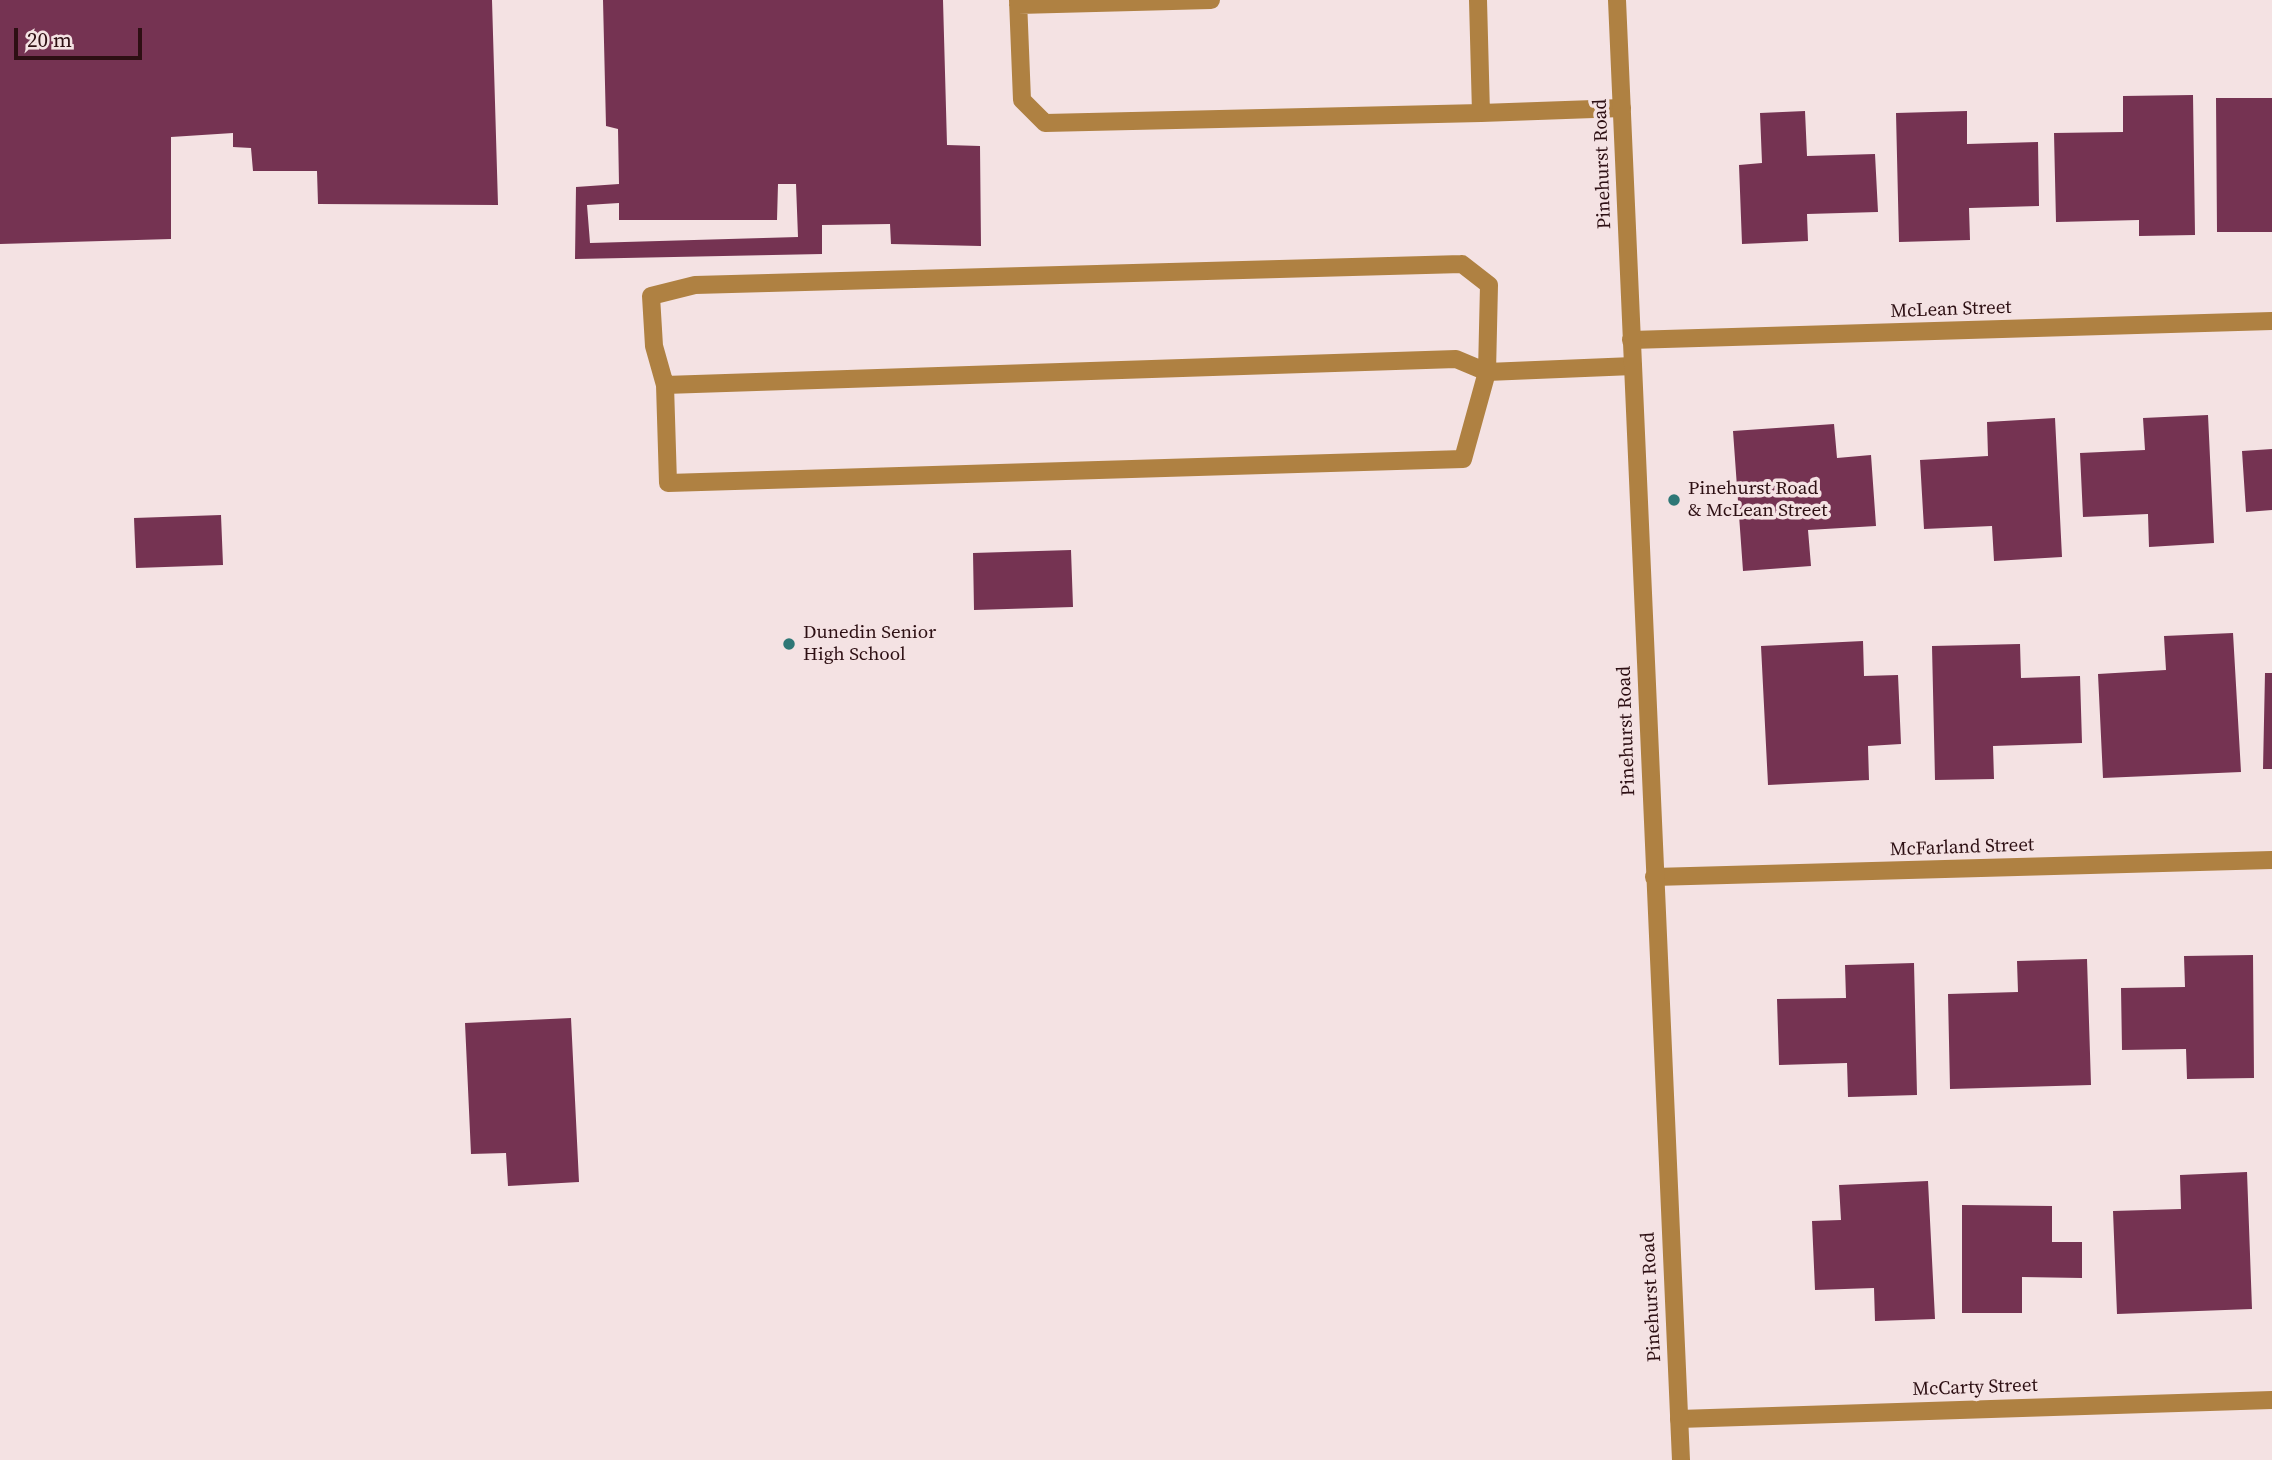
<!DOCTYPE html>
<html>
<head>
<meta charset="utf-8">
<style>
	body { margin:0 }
	#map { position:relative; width:2272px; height:1460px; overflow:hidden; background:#f4e2e3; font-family:"Source Serif 4",serif }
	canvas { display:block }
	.scale { position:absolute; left:14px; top:28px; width:128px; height:32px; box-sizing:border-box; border:4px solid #2d0f13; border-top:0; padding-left:9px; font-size:21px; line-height:24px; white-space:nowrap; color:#2d0f13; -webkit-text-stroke:5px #f4e2e3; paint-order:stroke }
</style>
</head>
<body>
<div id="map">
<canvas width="2272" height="1460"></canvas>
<div class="scale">20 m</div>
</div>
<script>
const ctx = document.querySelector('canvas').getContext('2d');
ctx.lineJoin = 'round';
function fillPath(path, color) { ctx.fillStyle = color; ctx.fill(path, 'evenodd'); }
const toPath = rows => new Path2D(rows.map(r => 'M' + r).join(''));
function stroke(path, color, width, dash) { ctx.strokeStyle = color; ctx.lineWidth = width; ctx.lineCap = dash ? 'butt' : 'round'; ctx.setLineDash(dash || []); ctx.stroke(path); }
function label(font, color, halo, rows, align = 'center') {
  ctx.font = font + ' "Source Serif 4",serif'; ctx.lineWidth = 7; ctx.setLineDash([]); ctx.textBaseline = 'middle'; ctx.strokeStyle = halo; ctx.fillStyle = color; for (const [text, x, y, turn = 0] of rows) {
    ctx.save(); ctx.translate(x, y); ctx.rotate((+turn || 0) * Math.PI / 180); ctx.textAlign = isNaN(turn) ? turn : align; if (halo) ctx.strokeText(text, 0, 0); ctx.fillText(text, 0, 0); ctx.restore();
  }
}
const building = toPath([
	[0,0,492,0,498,205,318,204,317,171,253,171,251,148,233,147,233,133,171,137,171,239,0,244],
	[603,0,943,0,947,145,980,146,981,246,891,244,890,224,822,225,822,254,575,259,576,187,619,184,618,129,606,126],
	[778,184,796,184,798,237,590,243,587,205,619,203,619,220,777,220],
	[2193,95,2195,235,2139,236,2139,220,2056,222,2054,133,2123,132,2123,96],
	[2216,98,2272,98,2272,232,2217,232],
	[1805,111,1807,156,1875,154,1878,212,1807,214,1808,241,1742,244,1739,165,1762,163,1760,113],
	[1967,111,1967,144,2038,142,2039,206,1969,208,1970,240,1899,242,1896,113],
	[2208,415,2214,543,2149,547,2148,514,2083,517,2080,453,2145,450,2143,418],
	[2055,418,2062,557,1994,561,1992,526,1924,529,1920,460,1988,456,1987,422],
	[1834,424,1837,458,1871,455,1876,526,1808,530,1811,566,1743,571,1733,431],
	[2272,449,2272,510,2246,512,2242,451],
	[221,515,223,565,136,568,134,518],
	[1071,550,1073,607,974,610,973,553],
	[2233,633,2241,772,2103,778,2098,674,2166,670,2164,636],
	[1863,641,1864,676,1898,675,1901,744,1868,746,1869,780,1768,785,1761,646],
	[2020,644,2021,678,2080,676,2082,743,1993,746,1994,779,1935,780,1932,646],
	[2265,673,2272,673,2272,769,2263,769],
	[2253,955,2254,1078,2187,1079,2186,1049,2122,1050,2121,988,2185,987,2184,956],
	[2087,959,2091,1085,1950,1089,1948,994,2018,992,2017,961],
	[1914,963,1917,1095,1848,1097,1847,1063,1779,1065,1777,999,1846,998,1845,965],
	[571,1018,579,1182,508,1186,506,1153,471,1154,465,1023],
	[2247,1172,2252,1309,2117,1314,2113,1211,2181,1209,2180,1175],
	[1928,1181,1935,1319,1875,1321,1874,1288,1815,1290,1812,1221,1841,1220,1839,1185],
	[1962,1205,2052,1206,2052,1242,2082,1242,2082,1278,2022,1277,2022,1313,1962,1313]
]);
const service = toPath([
	[1018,0,1022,100,1045,123,1481,113],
	[1478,0,1481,113,1622,108],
	[1018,5,1211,0],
	[1462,264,1489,285,1487,372,1463,459,668,483,665,385,654,346,651,296,695,285,1462,264],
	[665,385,1456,359,1487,372,1633,366]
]);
const minor = toPath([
	[1631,340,2272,321],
	[1654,877,2272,860],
	[1679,1419,2272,1400]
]);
const tertiary = toPath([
	[1617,0,1681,1460]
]);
const markers = [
	[1674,500,7,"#2e7776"],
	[789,644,7,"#2e7776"]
];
const streetNames = [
	["Pinehurst Road",1603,164,-92],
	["McLean Street",1951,310,-2],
	["Pinehurst Road",1627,731,-92],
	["McFarland Street",1962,848,-2],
	["Pinehurst Road",1652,1297,-93],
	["McCarty Street",1975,1388,-2]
];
const poiNames = [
	["Pinehurst Road",1688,489],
	["& McLean Street",1688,511],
	["Dunedin Senior",803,633],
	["High School",803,655]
];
fillPath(building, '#753352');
stroke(service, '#af8142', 18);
stroke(minor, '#af8142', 18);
stroke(tertiary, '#af8142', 18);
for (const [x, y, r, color] of markers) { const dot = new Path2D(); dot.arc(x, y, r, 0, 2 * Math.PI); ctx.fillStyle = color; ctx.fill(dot); stroke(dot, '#f4e2e3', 2.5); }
label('19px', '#2d0f13', '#f4e2e3', streetNames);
label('19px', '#2d0f13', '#f4e2e3', poiNames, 'left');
</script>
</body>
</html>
